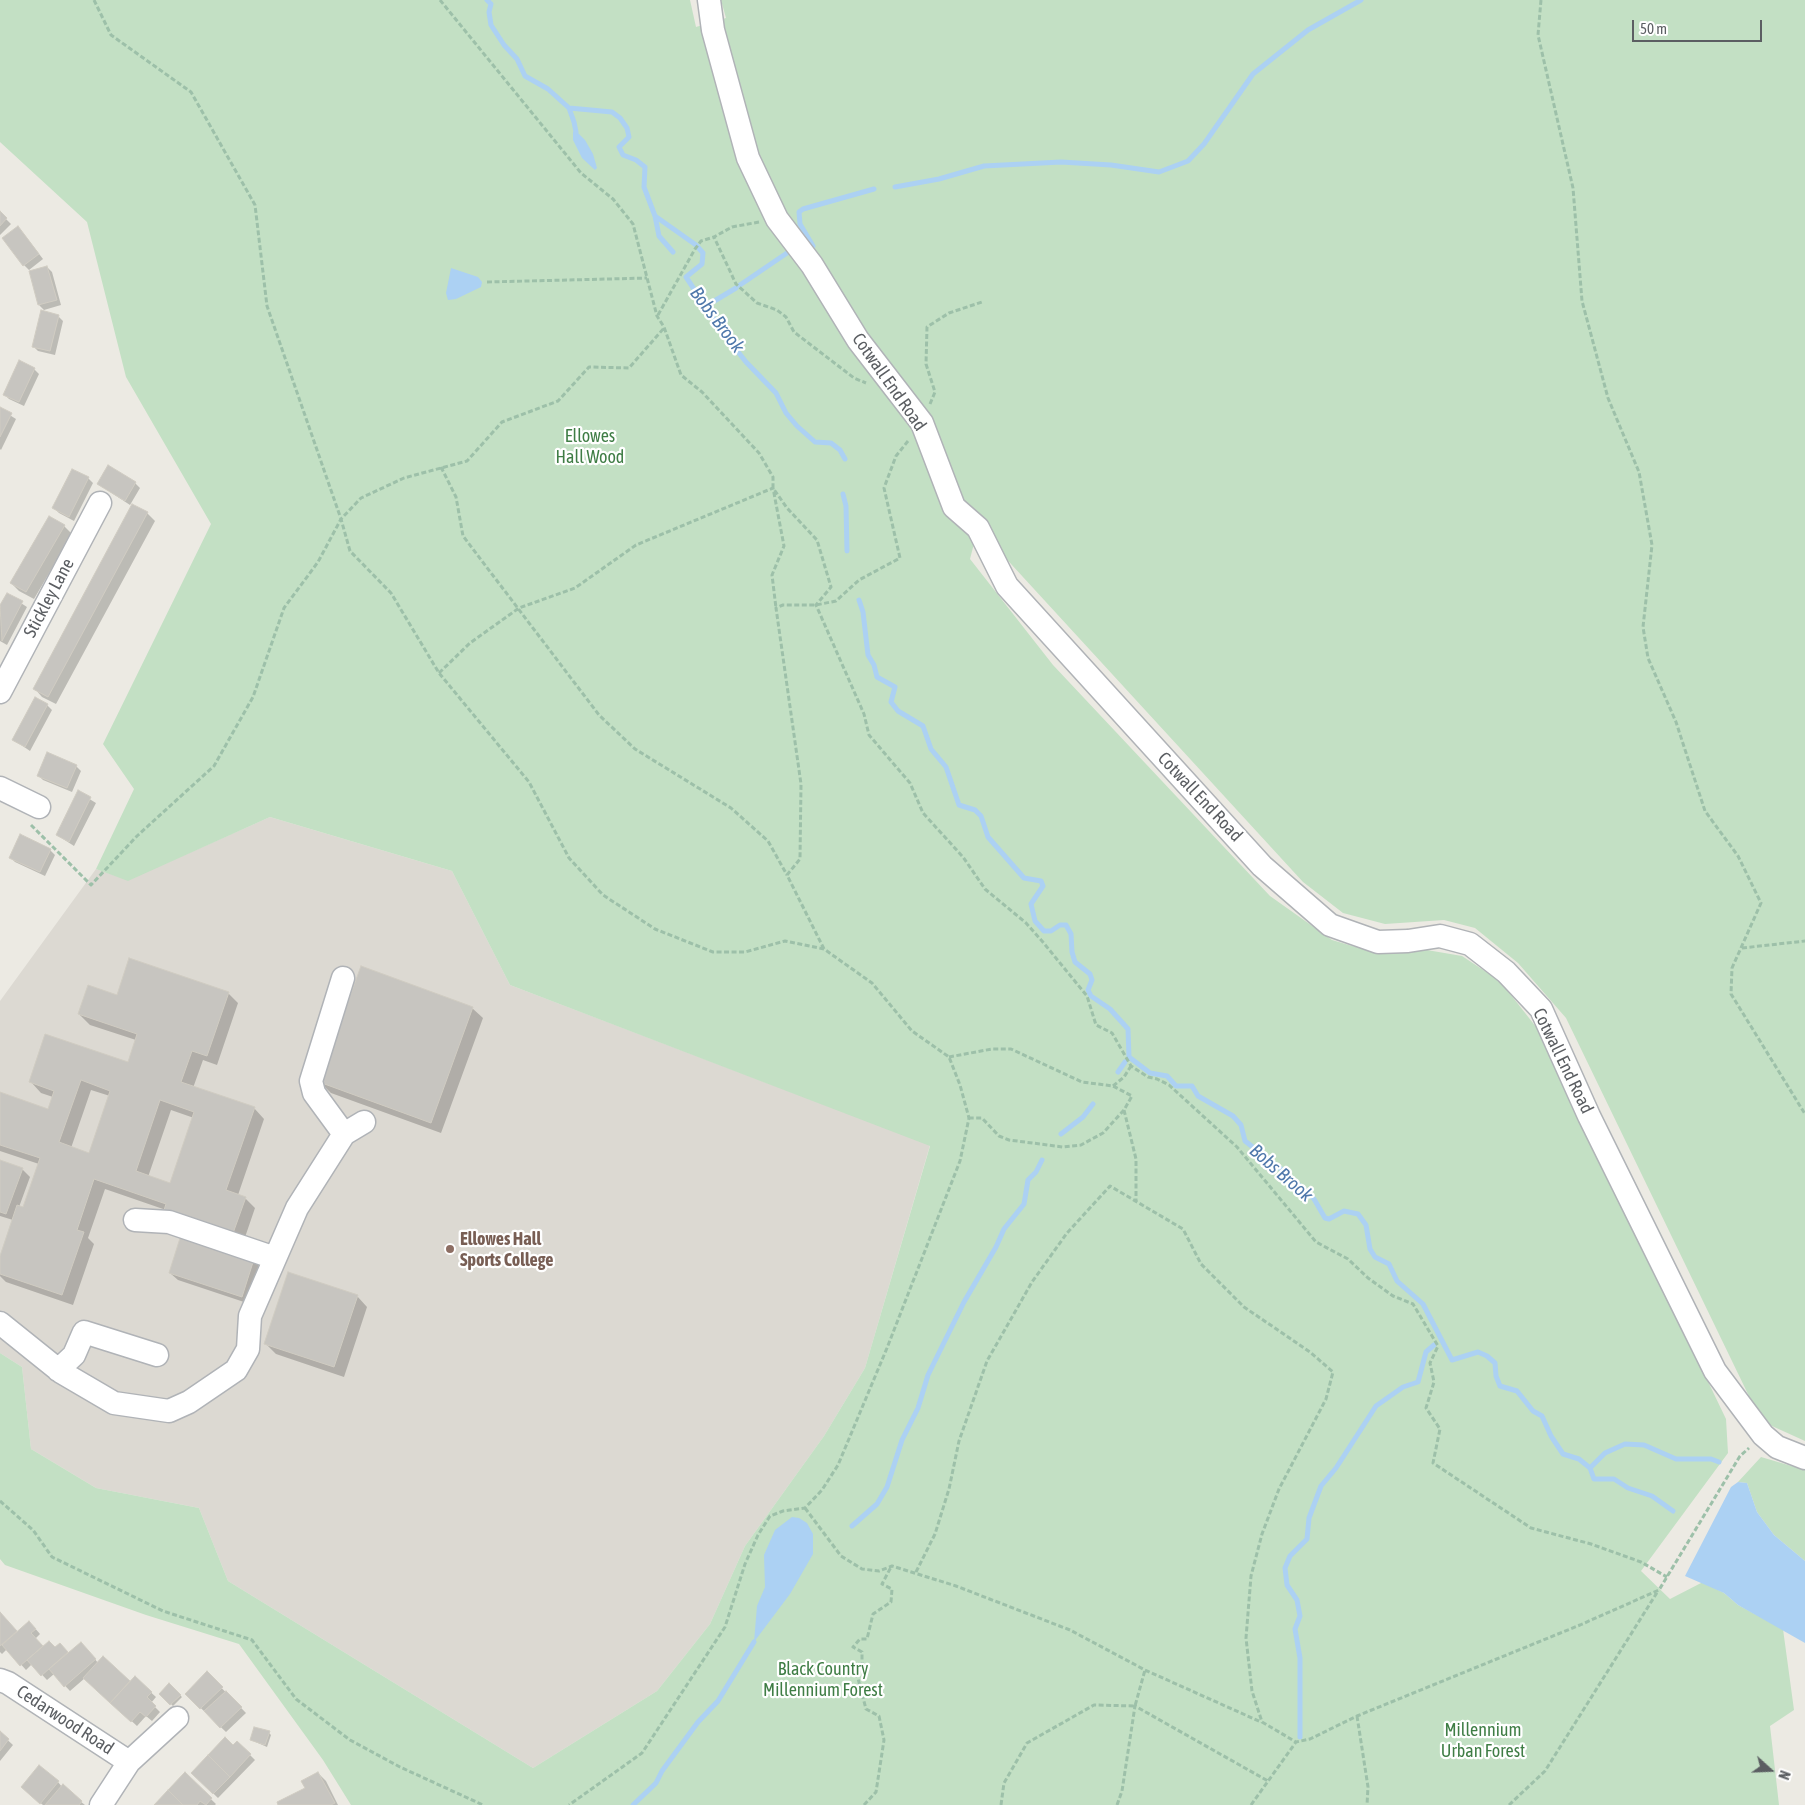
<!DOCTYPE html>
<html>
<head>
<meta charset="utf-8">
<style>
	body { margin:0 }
	#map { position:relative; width:1805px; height:1805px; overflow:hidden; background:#eceae3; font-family:"Asap Condensed",sans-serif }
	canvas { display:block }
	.north { position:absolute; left:1745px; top:1745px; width:50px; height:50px; -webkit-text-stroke:4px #fff; paint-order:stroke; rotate:110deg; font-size:14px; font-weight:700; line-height:20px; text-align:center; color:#5b5e62 }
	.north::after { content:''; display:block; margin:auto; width:18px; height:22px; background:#5b5e62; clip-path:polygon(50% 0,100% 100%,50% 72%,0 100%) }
	.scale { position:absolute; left:1632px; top:20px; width:130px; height:22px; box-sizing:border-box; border:2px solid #5b5e62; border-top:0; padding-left:6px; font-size:15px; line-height:18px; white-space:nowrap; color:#5b5e62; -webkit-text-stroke:4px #fff; paint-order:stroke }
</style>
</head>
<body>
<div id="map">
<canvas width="1805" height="1805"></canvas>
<div class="north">N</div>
<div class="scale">50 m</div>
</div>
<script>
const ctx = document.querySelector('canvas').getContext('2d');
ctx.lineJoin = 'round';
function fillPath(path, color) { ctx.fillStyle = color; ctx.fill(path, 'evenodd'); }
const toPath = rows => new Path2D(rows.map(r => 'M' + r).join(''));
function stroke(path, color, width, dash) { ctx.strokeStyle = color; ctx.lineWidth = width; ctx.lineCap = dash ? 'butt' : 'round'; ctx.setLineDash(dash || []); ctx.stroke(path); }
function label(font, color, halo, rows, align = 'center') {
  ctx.font = font + ' "Asap Condensed",sans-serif'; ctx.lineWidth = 4.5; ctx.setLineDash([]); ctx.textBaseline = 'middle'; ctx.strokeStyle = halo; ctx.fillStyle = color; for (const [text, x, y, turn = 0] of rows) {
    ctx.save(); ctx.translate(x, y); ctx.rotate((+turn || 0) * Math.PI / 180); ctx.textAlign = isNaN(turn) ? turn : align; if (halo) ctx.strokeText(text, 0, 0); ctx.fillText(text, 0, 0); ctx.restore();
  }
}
const education = toPath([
	[270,817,452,871,510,985,930,1145,865,1368,824,1436,745,1546,710,1624,657,1691,533,1768,228,1581,199,1508,96,1488,31,1449,22,1367,0,1353,0,1001,96,869,128,880]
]);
const green = toPath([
	[0,0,690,0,696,27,726,18,721,0,1805,0,1805,1441,1761,1421,1566,1018,1518,963,1475,928,1444,920,1385,924,1343,913,1303,882,978,528,970,559,1053,665,1270,896,1332,940,1376,953,1421,949,1462,956,1500,981,1540,1032,1726,1419,1728,1453,1641,1571,1670,1599,1703,1582,1724,1593,1738,1605,1783,1629,1794,1710,1770,1726,1779,1805,351,1805,323,1760,239,1644,146,1615,5,1565,0,1559,0,1353,22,1367,31,1449,96,1488,199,1508,228,1581,533,1768,657,1691,710,1624,745,1546,824,1436,865,1368,930,1146,510,985,452,871,270,817,128,881,96,869,134,789,103,744,211,524,126,377,87,222,0,142],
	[1761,1457,1805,1470,1805,1561,1774,1535,1757,1512,1747,1483,1738,1482]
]);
const water = toPath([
	[573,132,578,133,585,140,593,154,597,168,595,170,582,158,573,140],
	[451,268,478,277,482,282,481,287,456,299,448,300,446,293],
	[1738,1482,1747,1483,1757,1512,1774,1535,1805,1561,1805,1643,1738,1605,1724,1593,1685,1576,1731,1487],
	[792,1517,799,1518,807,1523,813,1534,813,1554,790,1594,754,1642,757,1606,765,1587,764,1555,775,1530]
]);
const shadow = toPath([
	[0,213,11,224,0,235],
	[23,233,43,259,29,270,24,265],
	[47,267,52,272,61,305,44,310,39,305,30,272],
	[58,316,63,321,55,355,38,351,33,346],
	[34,369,39,374,24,406,9,399,4,394],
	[0,409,16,419,1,450,0,449],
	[88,478,93,483,74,521,59,513,54,508],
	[135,483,140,488,130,505,98,484],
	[147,513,155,521,56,704,42,697,35,689],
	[64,526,72,534,34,599,19,591,11,583],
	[7,594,27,607,7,645,0,641,0,608],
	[47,705,52,710,30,751,14,740],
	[76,766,81,771,72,792,43,780,38,775],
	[78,792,96,803,74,846,57,835],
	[50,850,55,855,45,876,15,862,10,857],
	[228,993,238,1003,217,1065,203,1060,193,1088,254,1108,264,1119,238,1195,245,1198,255,1208,242,1246,166,1210,105,1189,88,1238,94,1244,73,1305,6,1282,0,1276,0,1260,13,1220,0,1216,0,1162,22,1169,30,1177,19,1207,24,1209,39,1164,0,1151,0,1094,49,1110,53,1097,41,1093,31,1082,129,1064,136,1040,90,1025,79,1014,117,996],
	[91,1090,110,1096,89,1154,71,1148],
	[171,1110,194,1118,171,1185,148,1177],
	[472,1008,483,1018,441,1133,331,1093,320,1082],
	[253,1260,261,1268,250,1304,178,1280,170,1273],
	[357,1296,367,1307,344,1377,276,1354,266,1344],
	[0,1614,17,1633,34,1627,40,1634,35,1639,43,1648,55,1648,60,1644,68,1654,86,1648,98,1663,103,1658,130,1683,135,1678,156,1697,151,1703,160,1712,152,1721,146,1716,137,1726,85,1678,70,1691,54,1674,47,1680,32,1664,26,1670,7,1649,2,1654,0,1652],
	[207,1673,246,1713,226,1732,186,1694],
	[169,1685,182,1697,173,1706,161,1694],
	[0,1733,13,1745,0,1761],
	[269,1733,271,1735,267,1747,251,1740],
	[237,1742,255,1760,218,1798,192,1773],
	[318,1773,326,1781,338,1805,280,1805,306,1789],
	[185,1774,216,1804,215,1805,155,1805],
	[58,1782,62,1787,85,1805,43,1805,27,1792]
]);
const stream = toPath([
	[487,0,491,4,489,12,491,25,504,45,517,59,525,76,548,89,569,108,612,112,620,118,627,128,629,137,619,147,623,155,636,160,645,167,644,187,655,216,696,245,703,253,702,264,686,277,724,334,746,362,776,393,786,413,797,426,815,442,831,443,840,450,845,459],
	[569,108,574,122,576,132],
	[895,187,939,179,984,166,1061,162,1111,165,1159,172,1188,161,1204,144,1253,74,1308,30,1361,0],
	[655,216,659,236,673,252],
	[813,246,800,224,799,212,803,209,874,189],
	[740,285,787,253],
	[706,306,736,288],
	[843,494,846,506,847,551],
	[859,600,863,612,868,655,874,665,877,677,895,687,891,702,898,711,923,726,931,749,946,767,959,805,975,810,981,816,988,837,1024,878,1041,881,1043,886,1031,904,1035,921,1044,931,1051,931,1060,925,1066,925,1071,934,1072,952,1075,962,1090,974,1092,980,1088,990,1091,996,1110,1009,1128,1029,1129,1057,1150,1073,1167,1076,1176,1086,1192,1086,1198,1096,1233,1116,1241,1125,1245,1141,1285,1172,1314,1199,1325,1218,1329,1219,1344,1211,1358,1214,1366,1225,1370,1249,1375,1257,1389,1264,1397,1281,1423,1304,1452,1360,1478,1352,1487,1356,1495,1363,1496,1376,1500,1386,1517,1391,1533,1411,1542,1416,1551,1436,1563,1454,1579,1459,1590,1468],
	[1118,1072,1125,1062],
	[1061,1134,1083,1117,1093,1104],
	[1590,1468,1605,1453,1625,1444,1644,1445,1676,1459,1711,1459,1719,1462],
	[1590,1468,1594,1479,1614,1479,1628,1488,1652,1496,1673,1511],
	[852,1526,877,1504,887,1487,902,1440,918,1408,928,1375,964,1302,996,1247,1004,1229,1024,1204,1028,1180,1036,1172,1042,1160],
	[1300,1737,1300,1658,1295,1629,1300,1616,1297,1600,1287,1585,1285,1568,1290,1556,1307,1539,1309,1518,1321,1486,1336,1468,1376,1406,1403,1387,1418,1382,1426,1352,1434,1345],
	[633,1805,656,1783,662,1771,698,1722,718,1701,754,1642]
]);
const building = toPath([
	[0,211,7,218,0,226,0,211],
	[18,226,39,254,23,266,2,238,18,226],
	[47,266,57,300,38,305,29,271,47,266],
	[41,310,59,315,50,351,32,347,41,310],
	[19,360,35,368,19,402,3,395,19,360],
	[0,407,12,413,0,437,0,407],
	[108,465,136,482,125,501,97,484,108,465],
	[72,469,89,477,69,517,52,508,72,469],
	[132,504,148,512,48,697,33,689,132,504],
	[49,516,65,525,26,592,10,583,49,516],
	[7,593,23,601,2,641,0,605,7,593],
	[35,697,48,704,25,747,12,740,35,697],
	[47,752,77,765,67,788,37,776,47,752],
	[78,790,91,797,69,842,56,835,78,790],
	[20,834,51,849,40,872,9,858,20,834],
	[129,958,229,992,207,1056,192,1051,181,1082,255,1107,226,1190,246,1197,232,1236,163,1213,166,1204,94,1179,77,1230,84,1232,62,1295,0,1274,0,1256,17,1205,23,1207,40,1158,0,1145,0,1092,48,1109,54,1091,29,1082,45,1034,128,1062,137,1034,78,1014,88,985,117,995,129,958],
	[81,1080,110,1091,89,1153,59,1142,81,1080],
	[160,1100,194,1112,170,1183,136,1171,160,1100],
	[361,966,473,1007,431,1123,319,1082,361,966],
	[0,1160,23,1168,6,1214,0,1212,0,1160],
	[181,1235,254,1259,242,1297,169,1273,181,1235],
	[288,1272,358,1295,334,1367,264,1344,288,1272],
	[0,1612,17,1631,0,1646,0,1612],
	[29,1621,36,1629,31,1633,43,1646,20,1666,2,1645,29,1621],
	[49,1641,55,1647,60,1643,68,1652,41,1676,27,1660,49,1641],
	[81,1642,96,1659,64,1687,49,1669,81,1642],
	[103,1656,130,1681,110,1703,83,1678,103,1656],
	[207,1671,223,1687,200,1709,185,1694,207,1671],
	[135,1676,152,1692,147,1697,156,1706,146,1717,140,1712,131,1722,110,1703,135,1676],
	[169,1683,181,1695,170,1705,159,1694,169,1683],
	[226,1691,242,1707,220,1728,204,1711,226,1691],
	[254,1727,270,1731,265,1745,250,1740,254,1727],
	[0,1731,9,1739,0,1751,0,1731],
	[225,1737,233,1745,237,1741,251,1754,230,1777,208,1755,225,1737],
	[208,1755,230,1777,213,1794,191,1773,208,1755],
	[39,1765,59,1781,40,1804,21,1787,39,1765],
	[185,1772,212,1798,206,1805,200,1801,197,1805,183,1805,168,1790,185,1772],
	[318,1772,335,1803,331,1805,278,1805,277,1802,305,1788,301,1781,318,1772],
	[63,1784,82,1801,79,1805,45,1805,63,1784],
	[168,1790,183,1805,154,1805,168,1790]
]);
const path = toPath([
	[94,0,111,35,191,92,255,205,267,306,341,519,350,551,391,593,439,673,529,782,569,858,603,895,655,929,713,952,745,952,785,941,824,949,872,983,912,1031,949,1057,960,1085,969,1118,960,1161,887,1348,838,1465,822,1490,805,1508,783,1511,770,1516,758,1535,745,1564,725,1627,642,1753,569,1805],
	[440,0,581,173,613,199,633,224,657,316,664,327,681,375,702,392,759,453,773,477,773,488,787,508,817,540,831,587,816,605,864,714,869,735,910,783,923,813,963,857,985,889,1026,923,1042,941,1087,996,1096,1025,1112,1033,1131,1066,1148,1077,1157,1079,1169,1085,1237,1147,1316,1242,1348,1259,1368,1278,1393,1296,1413,1304,1438,1346,1430,1363,1434,1382,1426,1408,1440,1429,1433,1463,1531,1528,1591,1544,1641,1562,1667,1577],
	[1541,0,1538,35,1573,188,1582,301,1608,398,1639,472,1652,545,1643,627,1648,658,1676,722,1705,811,1738,856,1761,903,1732,968,1731,994,1805,1114],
	[759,222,732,227,714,237,736,284,757,303,777,310,786,317,794,332,854,378,866,383],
	[487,282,647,278],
	[658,315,695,249,701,241,714,237],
	[930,404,935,392,926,364,927,327,949,313,982,302],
	[441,467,456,497,463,536,599,715,635,749,731,808,768,841,787,875],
	[439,673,470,643,519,608,575,588,636,545,773,488,784,546,772,575,776,608],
	[31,825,91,885,137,836,214,766,253,697,284,608,318,562,341,519,361,498,404,478,467,461,502,422,558,401,589,367,629,368,664,328],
	[1742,948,1805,941],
	[824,949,787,875,800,859,801,784,776,608,783,605,816,605,836,601,859,580,900,558,884,488,896,456,908,441],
	[949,1057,992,1049,1011,1049,1082,1082,1113,1086,1132,1096,1124,1110,1103,1133,1081,1145,1063,1147,1009,1140,999,1136,982,1118,969,1118],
	[1113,1086,1124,1077,1131,1066],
	[1124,1110,1136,1159,1136,1201],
	[0,1501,33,1530,52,1557,163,1611,252,1640,296,1699,350,1740,400,1767,483,1805],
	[805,1508,841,1556,862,1569,879,1571,892,1566,956,1586,1070,1630,1145,1670,1261,1722],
	[916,1572,935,1534,949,1489,959,1441,987,1361,1032,1282,1067,1233,1110,1186,1183,1229,1201,1264,1244,1307,1310,1352,1333,1372,1326,1399,1279,1489,1262,1534,1251,1576,1246,1638,1252,1691,1262,1722,1296,1742,1310,1739,1357,1716,1580,1625,1659,1590,1740,1456,1749,1448],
	[1357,1716,1368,1787,1367,1805],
	[864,1805,876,1792,884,1740,879,1716,866,1709,855,1667,862,1664,862,1652,853,1647,860,1639,867,1639,873,1614,891,1602,892,1589,882,1584,891,1567],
	[1001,1805,1004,1783,1027,1743,1094,1705,1135,1706,1145,1670],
	[1117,1805,1122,1791,1135,1706,1268,1781],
	[1251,1805,1296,1742],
	[1509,1805,1545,1771,1658,1591]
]);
const minor = toPath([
	[709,0,713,30,748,158,777,219,812,265,858,340,922,423,954,507,978,528,1007,586,1262,866,1330,925,1378,942,1408,941,1440,936,1470,944,1506,972,1541,1009,1589,1116,1715,1371,1763,1435,1777,1447,1805,1458],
	[0,692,100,503],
	[0,788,39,807],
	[343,978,311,1081,314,1093,344,1134],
	[135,1220,169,1222,275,1258],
	[0,1323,61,1372,114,1403,169,1411,189,1402,236,1370,248,1349,250,1316,297,1208,344,1134,364,1122],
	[58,1370,74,1355,84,1332,157,1355],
	[0,1680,8,1683,129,1762],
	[101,1805,129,1762,177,1718]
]);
const markers = [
	[450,1249,5,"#8d6e63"]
];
const streetNames = [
	["Cotwall End Road",889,382,55],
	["Stickley Lane",49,598,-62],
	["Cotwall End Road",1200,797,47],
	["Cotwall End Road",1563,1061,64],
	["Cedarwood Road",65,1720,33]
];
const parkNames = [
	["Ellowes",590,436],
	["Hall Wood",590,457],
	["Black Country",823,1669],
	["Millennium Forest",823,1690],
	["Millennium",1483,1730],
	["Urban Forest",1483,1751]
];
const educationNames = [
	["Ellowes Hall",460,1239],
	["Sports College",460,1260]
];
const waterNames = [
	["Bobs Brook",717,320,53],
	["Bobs Brook",1281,1173,41]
];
fillPath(education, '#dcd9d2');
fillPath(green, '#c3e0c4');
fillPath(water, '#acd1f3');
fillPath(shadow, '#0003');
stroke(stream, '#acd1f3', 5);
fillPath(building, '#c7c5c0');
stroke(building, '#d0ccc2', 1);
stroke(minor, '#b0b3b7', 25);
stroke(path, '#9dc0a9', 3, [5, 2.5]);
stroke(minor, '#fff', 22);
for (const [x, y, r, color] of markers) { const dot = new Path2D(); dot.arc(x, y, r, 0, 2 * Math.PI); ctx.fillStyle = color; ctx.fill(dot); stroke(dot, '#fff', 2); }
label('18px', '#5b5e62', '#fff', streetNames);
label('18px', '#3f7d45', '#fff', parkNames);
label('bold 18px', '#785e54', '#fff', educationNames, 'left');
label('italic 19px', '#4f78ab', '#fff', waterNames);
</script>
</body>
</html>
